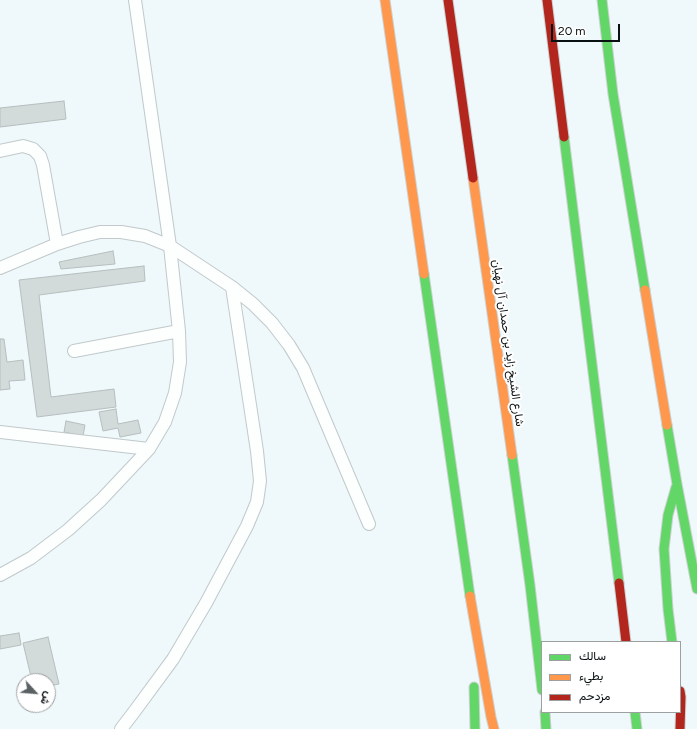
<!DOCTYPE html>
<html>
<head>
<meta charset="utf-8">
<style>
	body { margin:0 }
	#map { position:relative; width:697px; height:729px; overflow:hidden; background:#eff8fa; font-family:Figtree,Vazirmatn,sans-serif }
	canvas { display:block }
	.legend { position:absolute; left:541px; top:641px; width:140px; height:72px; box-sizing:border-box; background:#fff; border:1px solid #9d9fa0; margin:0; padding:5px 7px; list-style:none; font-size:12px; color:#091011 }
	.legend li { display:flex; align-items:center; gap:8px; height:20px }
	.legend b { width:20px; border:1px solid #9d9fa0 }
	.north { position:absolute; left:16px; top:673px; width:40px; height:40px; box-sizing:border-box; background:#fff; border:1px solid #9d9fa0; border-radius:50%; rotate:116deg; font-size:11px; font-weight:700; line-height:16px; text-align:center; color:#091011 }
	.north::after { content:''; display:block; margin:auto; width:14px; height:18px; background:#5a6163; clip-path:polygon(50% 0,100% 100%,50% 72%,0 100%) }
	.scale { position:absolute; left:551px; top:24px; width:69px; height:18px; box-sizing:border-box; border:2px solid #091011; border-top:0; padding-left:5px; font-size:12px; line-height:14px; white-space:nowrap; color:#091011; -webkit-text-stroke:3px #fff; paint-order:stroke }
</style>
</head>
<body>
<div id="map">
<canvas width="697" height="729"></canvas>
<ul class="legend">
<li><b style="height:5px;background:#63d668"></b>سالك</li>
<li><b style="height:5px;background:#ff974d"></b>بطيء</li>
<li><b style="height:5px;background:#b3261e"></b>مزدحم</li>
</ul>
<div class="north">ش</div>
<div class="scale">20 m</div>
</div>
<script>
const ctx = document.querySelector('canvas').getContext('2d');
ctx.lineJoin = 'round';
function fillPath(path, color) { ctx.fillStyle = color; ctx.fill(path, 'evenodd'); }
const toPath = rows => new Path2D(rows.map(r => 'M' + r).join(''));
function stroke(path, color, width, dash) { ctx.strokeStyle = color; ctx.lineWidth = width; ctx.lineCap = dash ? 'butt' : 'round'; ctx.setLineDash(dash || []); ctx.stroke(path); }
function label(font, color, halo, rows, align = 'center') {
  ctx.font = font + ' Figtree,Vazirmatn,sans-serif'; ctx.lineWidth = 4; ctx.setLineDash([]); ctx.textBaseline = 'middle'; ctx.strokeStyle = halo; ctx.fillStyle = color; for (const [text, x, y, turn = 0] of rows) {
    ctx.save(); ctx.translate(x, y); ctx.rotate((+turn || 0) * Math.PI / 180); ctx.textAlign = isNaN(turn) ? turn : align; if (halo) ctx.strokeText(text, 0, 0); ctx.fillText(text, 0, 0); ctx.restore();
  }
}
const building = toPath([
	[64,101,66,119,0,127,0,108,64,101],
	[113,251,115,264,61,269,59,262,113,251],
	[144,266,145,281,39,295,51,397,114,389,116,407,37,417,19,280,144,266],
	[0,339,4,339,7,362,23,360,25,380,9,381,10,389,0,390,0,339],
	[116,409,118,424,138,420,141,433,120,437,118,428,103,431,99,412,116,409],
	[66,421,85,425,83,436,64,432,66,421],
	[19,633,21,645,0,649,0,636,19,633],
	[48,637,59,684,48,686,48,681,32,681,23,643,48,637]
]);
const lane = toPath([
	[0,151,23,146,33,149,40,156,43,165,57,244],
	[0,268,57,244,79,237,100,232,121,232,145,236,170,246,232,287,253,304,272,323,289,345,303,368,369,524],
	[74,351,179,331],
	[0,432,149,449],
	[0,575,31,558,68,530,101,500,149,449,165,422,175,393,180,362,179,331,170,246,135,0],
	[121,729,134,712,173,659,206,603,247,526,257,502,260,481,257,451,232,287]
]);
const fast = toPath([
	[602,0,613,94,645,290],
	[564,137,619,583],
	[424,274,470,596],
	[667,425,677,484,697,589],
	[512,455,530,585,542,690],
	[672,642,668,609,664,549,668,515,676,487],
	[474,687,475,729],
	[545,712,546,729],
	[635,712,637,729]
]);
const slow = toPath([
	[385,0,424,274],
	[473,178,512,455],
	[645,290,667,425],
	[470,596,491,717,494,729]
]);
const jam = toPath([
	[448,0,473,178],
	[547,0,564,137],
	[619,583,626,642],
	[680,691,681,697,680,729]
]);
const streetNames = [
	["شارع الشيخ زايد بن حمدان آل نهيان",508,343,82]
];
fillPath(building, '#d2dada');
stroke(building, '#b6bebe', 1);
stroke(lane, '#c1c9ca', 14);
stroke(fast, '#cdd2d3', 11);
stroke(slow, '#cdd2d3', 11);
stroke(jam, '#cdd2d3', 11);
stroke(lane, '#fdfefe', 12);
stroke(fast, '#63d668', 9);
stroke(slow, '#ff974d', 9);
stroke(jam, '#b3261e', 9);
label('12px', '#091011', '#fff', streetNames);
</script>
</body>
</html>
